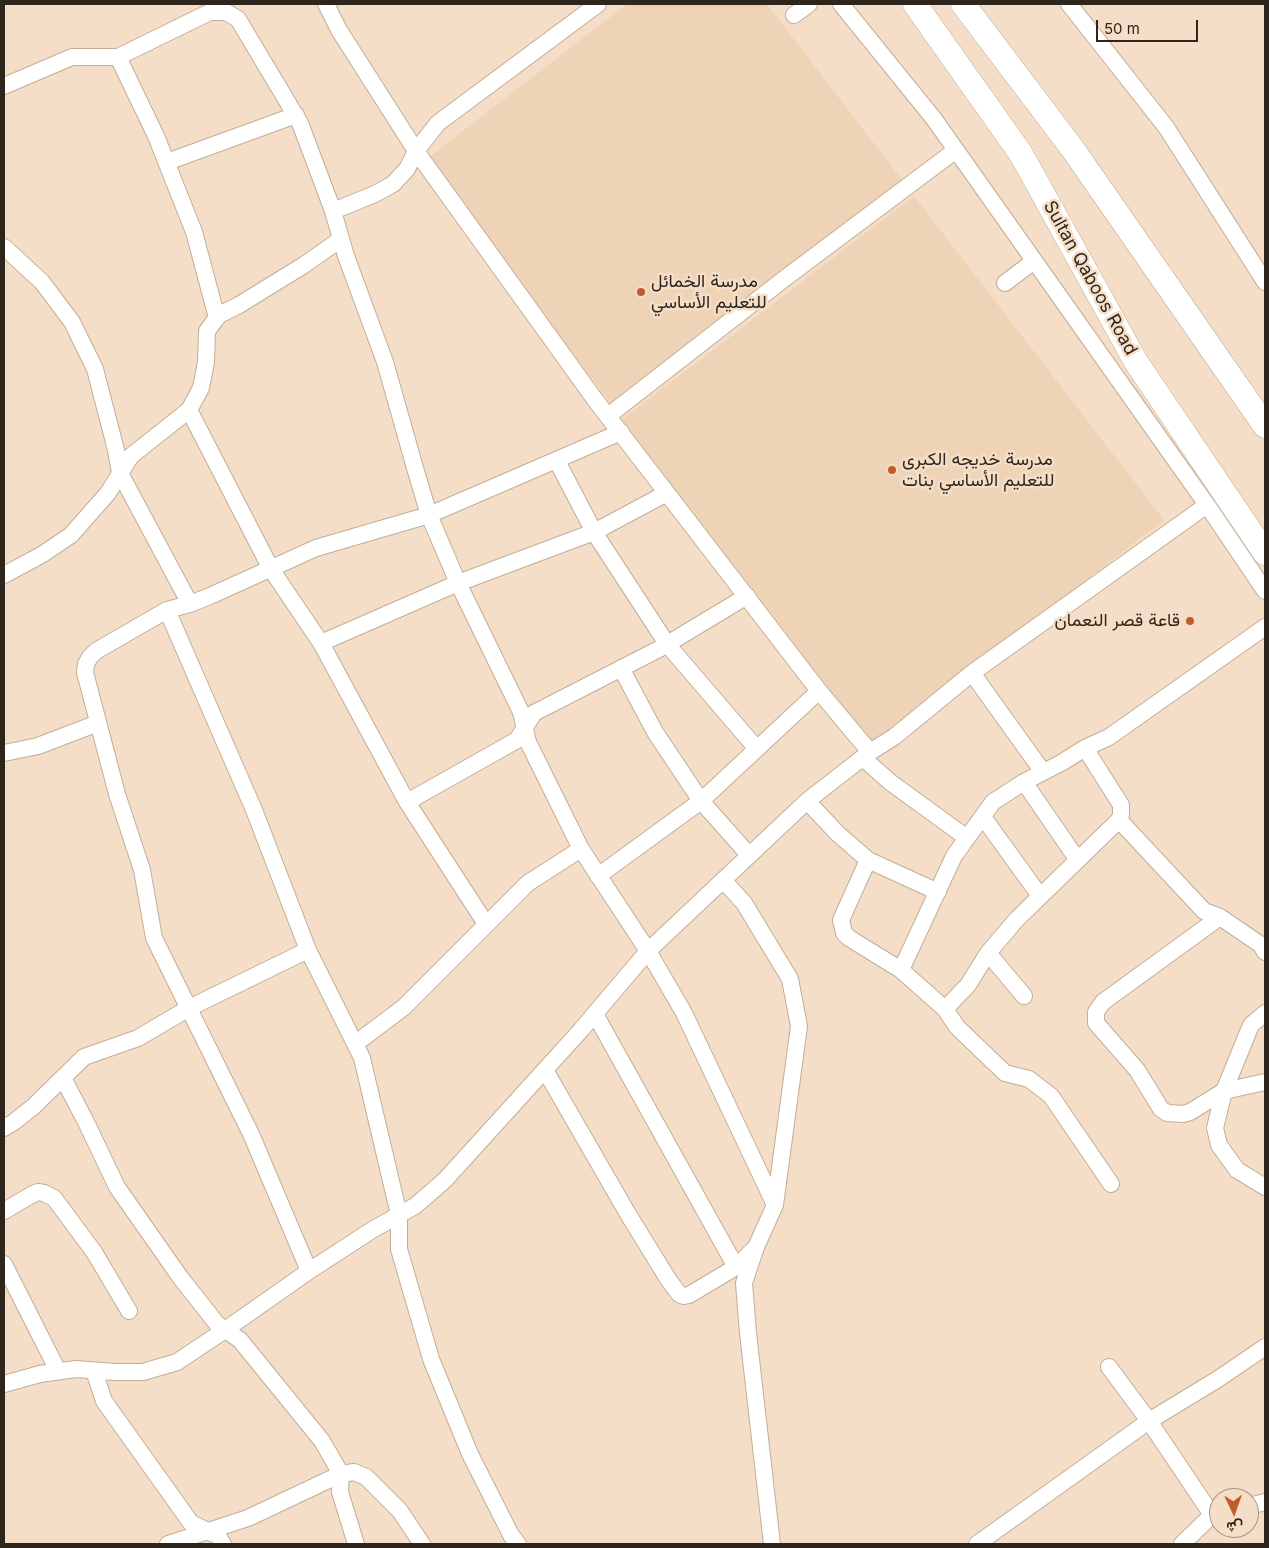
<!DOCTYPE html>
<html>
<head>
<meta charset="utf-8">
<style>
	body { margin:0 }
	#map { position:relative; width:1269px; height:1548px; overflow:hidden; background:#f5dec7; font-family:Inter,Vazirmatn,sans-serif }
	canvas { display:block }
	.frame { position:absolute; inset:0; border:5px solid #2e261d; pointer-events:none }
	.north { position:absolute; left:1209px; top:1488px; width:50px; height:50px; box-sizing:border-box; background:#f5dec7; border:1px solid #a59483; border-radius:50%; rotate:177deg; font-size:14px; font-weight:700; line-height:20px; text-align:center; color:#2e261d }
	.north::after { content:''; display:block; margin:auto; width:18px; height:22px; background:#c15c2c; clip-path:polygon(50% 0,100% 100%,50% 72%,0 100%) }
	.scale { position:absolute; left:1096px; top:20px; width:102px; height:22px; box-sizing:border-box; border:2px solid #2e261d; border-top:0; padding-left:6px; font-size:15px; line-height:18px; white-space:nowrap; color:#2e261d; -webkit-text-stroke:4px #f5dec7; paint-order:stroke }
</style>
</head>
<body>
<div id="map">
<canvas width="1269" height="1548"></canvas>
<div class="frame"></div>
<div class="north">ش</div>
<div class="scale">50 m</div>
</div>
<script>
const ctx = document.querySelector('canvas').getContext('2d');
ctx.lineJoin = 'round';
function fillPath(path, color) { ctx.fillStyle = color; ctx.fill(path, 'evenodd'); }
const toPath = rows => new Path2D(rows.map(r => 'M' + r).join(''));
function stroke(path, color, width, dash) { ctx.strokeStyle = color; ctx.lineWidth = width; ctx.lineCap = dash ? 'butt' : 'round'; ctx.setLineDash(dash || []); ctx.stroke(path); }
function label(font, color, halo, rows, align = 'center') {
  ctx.font = font + ' Inter,Vazirmatn,sans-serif'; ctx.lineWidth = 5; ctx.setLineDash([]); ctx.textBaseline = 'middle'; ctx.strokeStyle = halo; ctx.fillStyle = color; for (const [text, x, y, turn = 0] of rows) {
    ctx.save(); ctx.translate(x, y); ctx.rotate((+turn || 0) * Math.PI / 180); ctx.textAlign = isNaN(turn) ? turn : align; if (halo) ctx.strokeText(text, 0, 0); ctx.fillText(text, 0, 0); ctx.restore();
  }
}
const built = toPath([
	[627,4,767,4,902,180,611,403,424,161],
	[914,196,1164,520,872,746,620,421]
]);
const minor = toPath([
	[326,4,339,30,416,151,596,401,819,691,870,752],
	[841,4,934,119,1207,505,1265,591],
	[1069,4,1166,127,1265,282],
	[794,15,809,4],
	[118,57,156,136,194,232,217,318],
	[4,86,72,57,118,57,210,12,226,12,238,19,300,123,333,211,346,256,385,362,415,468,429,515,458,583,521,712,528,742,581,849,648,951,684,1013,775,1205],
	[167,162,296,115],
	[333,211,375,194,393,184,407,169,416,151,438,123,598,4],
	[4,247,42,282,72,322,95,369,116,450,120,473,190,604],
	[1005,283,1034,261],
	[189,410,271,569,321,643,407,802,486,924],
	[608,416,784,279,956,150],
	[557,461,594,532,667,644,757,749],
	[4,575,43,554,71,535,108,493,131,456,189,410,201,388,206,362,207,331,219,315,239,305,304,265,341,239],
	[167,610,254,810,308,950,362,1058,399,1215,399,1249,431,1359,470,1454,511,1535,518,1544],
	[321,643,458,583,594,532,667,493],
	[621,668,655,732,701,801,749,855],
	[972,673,1043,772],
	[4,753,38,746,98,723],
	[863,758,890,782,967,838],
	[1024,782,1077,859],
	[807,801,837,833,868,860,938,892],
	[407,802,517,740,534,713,659,649,747,596],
	[983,817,1040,896],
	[1119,820,1204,911,1220,917,1261,945,1265,952],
	[868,860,841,920,844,933,849,938,901,970,945,1009,957,1027,1005,1073,1029,1079,1051,1096,1111,1184],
	[598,876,701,801,819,691],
	[723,880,744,903,790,979,799,1026,775,1205,756,1247,744,1283,748,1333,772,1544],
	[1220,917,1103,1002,1096,1012,1096,1023,1137,1070,1161,1109,1167,1113,1183,1114,1190,1112,1224,1091,1265,1082],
	[988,953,1024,996],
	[901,970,954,856,993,802,1024,782,1061,763,1085,748,1109,737,1265,627],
	[945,1009,968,985,988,953,1017,919,1119,820,1121,815,1121,805,1085,748],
	[1265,1013,1251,1025,1224,1091,1215,1128,1219,1145,1237,1170,1265,1187],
	[595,1014,736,1267],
	[355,1044,404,1007,528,883,581,849],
	[545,1070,628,1214,668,1279,679,1294,684,1296,689,1295,736,1267,753,1250],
	[63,1078,86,1122,117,1187,180,1277,217,1324,240,1340,322,1441,341,1474,340,1492,356,1544],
	[4,1128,14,1122,34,1106,84,1057,138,1038,189,1008,308,950],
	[4,1211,33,1194,38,1192,44,1193,54,1198,94,1252,129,1311],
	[4,1264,58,1371],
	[309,1271,251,1134,154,938,142,870,117,794,87,680,85,673,86,664,90,657,96,651,167,610,190,604,210,596,316,548,429,515,621,432],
	[1109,1367,1149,1421,1212,1515],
	[94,1371,104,1401,191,1523,218,1536,223,1544],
	[4,1384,40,1374,76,1369,115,1372,143,1372,177,1362,225,1330,309,1271,372,1230,415,1206,445,1180,581,1030,648,951,807,801,870,752,894,737,972,673,1207,505],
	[1249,1506,1265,1502],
	[168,1544,248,1518,341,1474,354,1472,366,1477,400,1511,422,1544],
	[977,1544,1149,1421,1218,1379,1265,1347],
	[1182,1544,1212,1515,1219,1514]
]);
const highway = toPath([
	[915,4,1021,154,1136,362,1265,553],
	[963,4,1072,148,1265,426]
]);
const markers = [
	[641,292,5,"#c15c2c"],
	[892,470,5,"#c15c2c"],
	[1190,621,5,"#c15c2c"]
];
const streetNames = [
	["Sultan Qaboos Road",1090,278,61]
];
const poiNames = [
	["مدرسة الخمائل",651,282],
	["للتعليم الأساسي",651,303],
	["مدرسة خديجه الكبرى",902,460],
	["للتعليم الأساسي بنات",902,481],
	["قاعة قصر النعمان",1180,621,"right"]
];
fillPath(built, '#efd3b6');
stroke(minor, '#c2ad97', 18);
stroke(highway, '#c2ad97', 25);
stroke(minor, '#fff', 16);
stroke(highway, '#fff', 24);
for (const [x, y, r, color] of markers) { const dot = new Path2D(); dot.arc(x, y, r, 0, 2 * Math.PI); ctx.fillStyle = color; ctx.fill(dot); stroke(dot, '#f5dec7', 2); }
label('18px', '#2e261d', '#f5dec7', streetNames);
label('18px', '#2e261d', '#f5dec7', poiNames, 'left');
</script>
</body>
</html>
